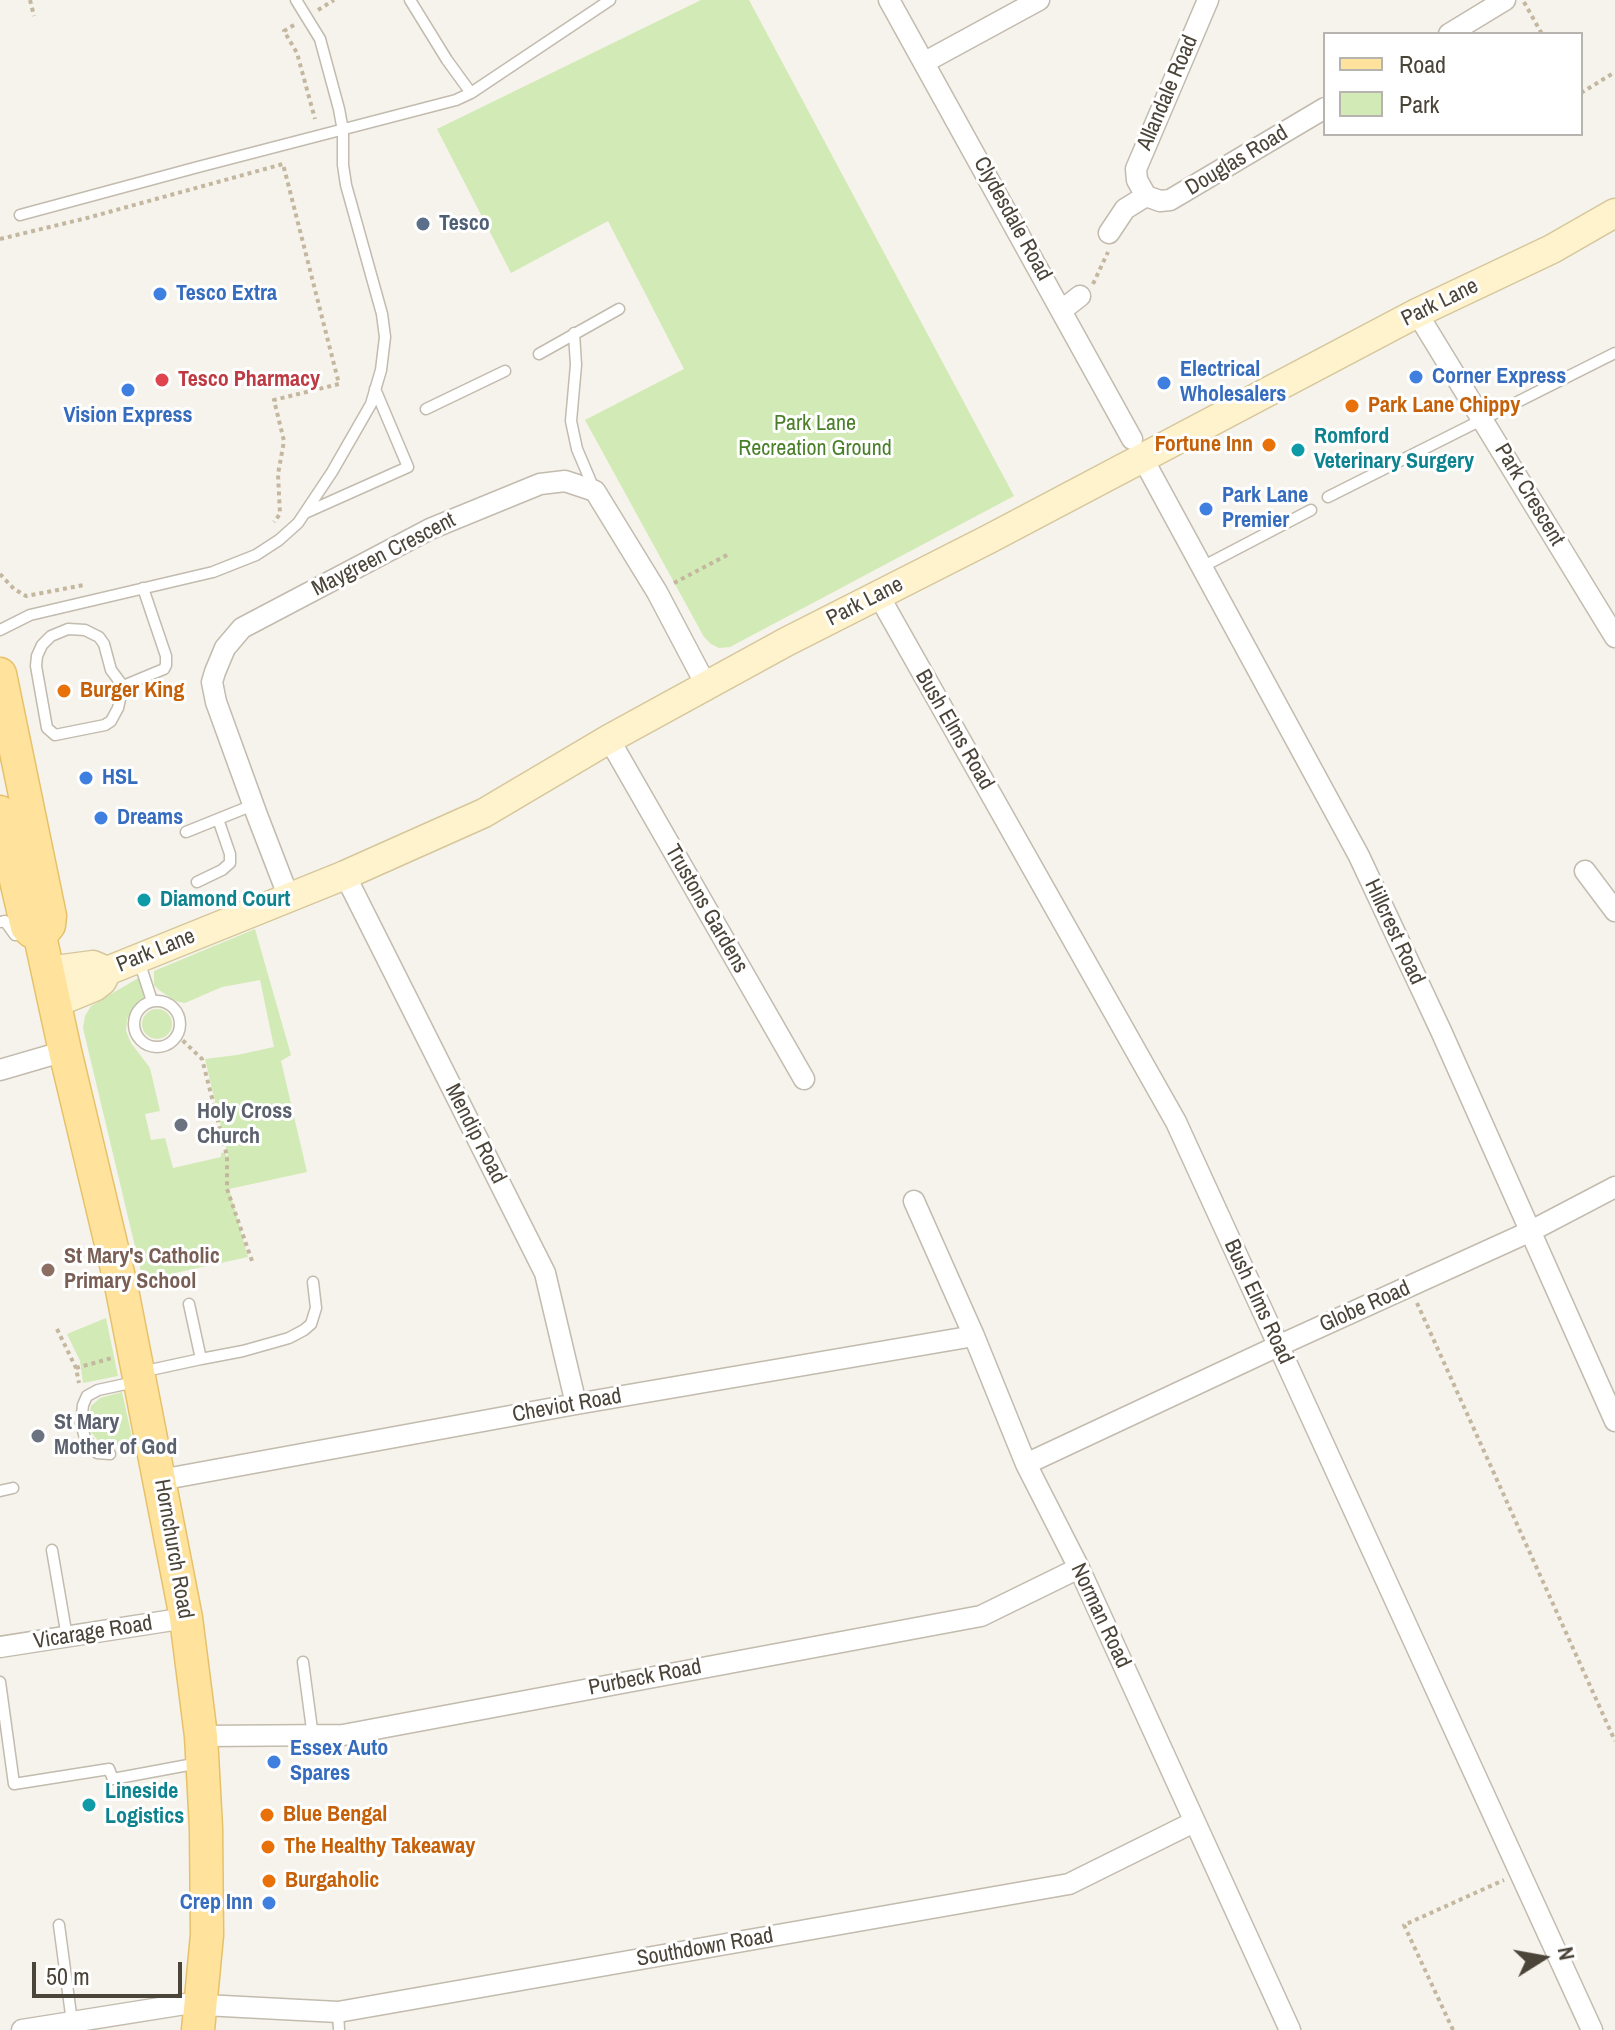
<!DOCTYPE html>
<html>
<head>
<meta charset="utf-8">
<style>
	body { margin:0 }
	#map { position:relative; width:1615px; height:2030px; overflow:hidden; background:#f6f3ec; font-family:"Archivo Narrow",sans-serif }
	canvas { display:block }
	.legend { position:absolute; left:1323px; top:32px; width:260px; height:104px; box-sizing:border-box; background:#fff; border:2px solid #b7b4b0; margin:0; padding:10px 14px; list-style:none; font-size:24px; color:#4b4439 }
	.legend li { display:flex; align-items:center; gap:16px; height:40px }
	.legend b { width:40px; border:2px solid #b7b4b0 }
	.north { position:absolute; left:1503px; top:1918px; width:80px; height:80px; -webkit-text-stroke:6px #fff; paint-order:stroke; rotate:79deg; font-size:22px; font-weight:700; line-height:32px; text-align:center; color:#4b4439 }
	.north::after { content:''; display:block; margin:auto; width:28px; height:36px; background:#4b4439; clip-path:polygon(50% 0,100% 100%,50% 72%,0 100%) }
	.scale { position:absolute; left:32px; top:1962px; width:150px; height:36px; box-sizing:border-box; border:4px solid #4b4439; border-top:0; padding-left:10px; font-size:24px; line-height:28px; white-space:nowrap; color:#4b4439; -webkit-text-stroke:6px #fff; paint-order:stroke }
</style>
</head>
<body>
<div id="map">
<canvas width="1615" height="2030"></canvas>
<ul class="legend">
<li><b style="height:10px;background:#ffe39c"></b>Road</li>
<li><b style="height:22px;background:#d2eab5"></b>Park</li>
</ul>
<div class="north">N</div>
<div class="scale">50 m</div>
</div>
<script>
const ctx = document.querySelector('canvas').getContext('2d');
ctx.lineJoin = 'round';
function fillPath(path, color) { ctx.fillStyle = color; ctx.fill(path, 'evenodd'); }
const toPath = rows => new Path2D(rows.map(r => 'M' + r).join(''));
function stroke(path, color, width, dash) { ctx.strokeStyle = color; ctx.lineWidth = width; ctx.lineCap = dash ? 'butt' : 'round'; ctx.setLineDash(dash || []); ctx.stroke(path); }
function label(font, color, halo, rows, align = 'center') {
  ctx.font = font + ' "Archivo Narrow",sans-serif'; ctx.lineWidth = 6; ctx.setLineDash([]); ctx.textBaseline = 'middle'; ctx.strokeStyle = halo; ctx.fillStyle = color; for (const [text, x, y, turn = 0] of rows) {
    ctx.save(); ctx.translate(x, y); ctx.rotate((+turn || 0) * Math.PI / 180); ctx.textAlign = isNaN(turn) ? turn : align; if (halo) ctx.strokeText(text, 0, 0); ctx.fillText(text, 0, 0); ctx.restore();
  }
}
const green = toPath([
	[701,0,749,0,1014,496,730,647,719,648,711,644,704,637,585,420,684,369,608,221,511,273,437,129],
	[255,929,291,1055,281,1061,307,1172,229,1189,248,1257,143,1280,83,1028,85,1016,91,1006,140,977,145,998,134,1009,127,1019,126,1031,131,1043,150,1068,160,1111,145,1114,151,1140,165,1138,173,1168,221,1157,221,1153,225,1152,226,1156,228,1156,205,1059,237,1055,274,1047,260,980,222,987,185,1003,175,1001,159,990,154,985,154,971],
	'142 1024a15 15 0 1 1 30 0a15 15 0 1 1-30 0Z',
	[106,1318,118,1376,83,1383,80,1361,67,1334],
	[122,1392,133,1442,108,1447,100,1443,90,1431,89,1417,91,1406,100,1398]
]);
const path = toPath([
	[30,0,34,16],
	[1524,2,1542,34],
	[318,10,334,0],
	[294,25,284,31,297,53,315,119],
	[1581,93,1615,72],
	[0,239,87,218,283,164,339,384,274,400,284,441,278,474,280,514,274,522],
	[1093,284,1108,252],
	[0,574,14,589,26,596,84,585],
	[674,583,729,554],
	[177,1035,202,1059,227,1156,227,1189,252,1261],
	[1417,1303,1615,1741],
	[57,1329,76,1368,79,1383],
	[76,1368,112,1358],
	[1453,2030,1404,1925,1504,1880]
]);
const lane = toPath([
	[410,0,447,60,471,93],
	[20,215,198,167,456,100,471,93,610,0],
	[574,333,576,365,571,421,577,449,594,489],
	[539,354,619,309],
	[426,409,505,371],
	[1328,497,1615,353],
	[305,513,408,467,375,389],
	[1202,567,1311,510],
	[68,629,85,630,99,637,104,644,111,670,123,686,118,708,111,721,105,725,55,735,47,728,36,666,37,656,42,645,51,636,68,629],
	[0,630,30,615,213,572,256,555,279,540,298,523,332,472,371,404,381,370,385,337,382,314,346,185,343,165,343,131,339,109,320,39,296,0],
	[123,686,164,669,166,665,166,656,143,588],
	[186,832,253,805],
	[197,882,222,870,230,863,230,854,218,819],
	[0,922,5,921,15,935,22,934],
	[139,961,152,1001],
	'134 1024a23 23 0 1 1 46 0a23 23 0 1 1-46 0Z',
	[201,1359,243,1351,289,1338,304,1330,311,1324,316,1308,313,1282],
	[141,1372,201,1359,189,1304],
	[110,1454,97,1453,85,1438,81,1423,83,1405,87,1396,98,1390,135,1382],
	[0,1491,13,1488],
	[52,1550,67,1637],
	[303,1662,313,1737],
	[0,1682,14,1784,109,1769,113,1779,199,1763],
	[59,1925,72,2022],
	[338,2012,339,2030]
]);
const street = toPath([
	[889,0,1132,439],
	[1449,34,1505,0],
	[925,62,1039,0],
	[1146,196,1137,180,1136,169,1208,0],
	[1146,196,1160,201,1170,200,1325,108],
	[1109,233,1125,209,1146,196],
	[1062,310,1080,296],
	[1417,313,1615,637],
	[1142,457,1359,856,1441,1031,1615,1421],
	[879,596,1176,1122,1592,2030],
	[609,739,804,1079],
	[1585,871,1615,911],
	[345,875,545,1273,576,1404],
	[289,898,257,815,216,702,212,682,215,672,225,648,242,628,430,529,540,484,565,481,595,491,657,592,706,685],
	[0,1070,65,1051],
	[914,1201,974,1336,1026,1464,1079,1568,1290,2030],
	[1026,1464,1278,1346,1531,1231,1615,1187],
	[160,1480,576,1404,974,1336],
	[0,1647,186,1618],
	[201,1736,343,1735,981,1616,1079,1568],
	[22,2030,185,2004,338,2012,1069,1884,1194,1822]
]);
const secondary = toPath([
	[48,971,93,965,107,971],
	[55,1003,94,987,102,981,107,971,345,875,484,813,609,739,786,642,989,539,1417,313,1552,249,1615,213]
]);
const primary = toPath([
	[0,674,50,916,49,925,40,936],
	[0,812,27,927,31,931,40,936,65,1051,122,1290,186,1618,201,1736,206,1828,207,1935,198,2030]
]);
const markers = [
	[423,224,8,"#5c6f8a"],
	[160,294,8,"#3f7fe0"],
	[1416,377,8,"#3f7fe0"],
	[162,380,8,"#e0444e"],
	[1164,383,8,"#3f7fe0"],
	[128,390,8,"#3f7fe0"],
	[1352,406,8,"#e8710a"],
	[1269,445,8,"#e8710a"],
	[1298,450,8,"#0f9aa8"],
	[1206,509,8,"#3f7fe0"],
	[64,691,8,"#e8710a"],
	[86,778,8,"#3f7fe0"],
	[101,818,8,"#3f7fe0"],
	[144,900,8,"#0f9aa8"],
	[181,1125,8,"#6b7280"],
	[48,1270,8,"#8d6e63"],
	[38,1436,8,"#6b7280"],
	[274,1762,8,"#3f7fe0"],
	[89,1805,8,"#0f9aa8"],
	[267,1815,8,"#e8710a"],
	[268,1847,8,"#e8710a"],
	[269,1881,8,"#e8710a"],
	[269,1903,8,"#3f7fe0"]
];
const streetNames = [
	["Allandale Road",1168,93,-67],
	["Douglas Road",1237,161,-31],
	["Clydesdale Road",1012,219,61],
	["Park Lane",1440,303,-26],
	["Park Crescent",1529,495,59],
	["Maygreen Crescent",384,555,-27],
	["Park Lane",865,602,-27],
	["Bush Elms Road",954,730,60],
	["Trustons Gardens",706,909,60],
	["Hillcrest Road",1394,932,65],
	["Park Lane",156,951,-22],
	["Mendip Road",475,1134,63],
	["Bush Elms Road",1258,1302,65],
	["Globe Road",1365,1307,-24],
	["Cheviot Road",567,1406,-10],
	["Hornchurch Road",173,1549,80],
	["Norman Road",1100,1616,65],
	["Vicarage Road",93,1633,-9],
	["Purbeck Road",645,1678,-11],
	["Southdown Road",705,1948,-10]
];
const serviceNames = [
	["Tesco",439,224]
];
const shopNames = [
	["Tesco Extra",176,294],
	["Electrical",1180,370],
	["Wholesalers",1180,395],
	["Corner Express",1432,377],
	["Vision Express",128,416,"center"],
	["Park Lane",1222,496],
	["Premier",1222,521],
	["HSL",102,778],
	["Dreams",117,818],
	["Essex Auto",290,1749],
	["Spares",290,1774],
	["Crep Inn",253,1903,"right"]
];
const healthNames = [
	["Tesco Pharmacy",178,380]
];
const foodNames = [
	["Park Lane Chippy",1368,406],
	["Fortune Inn",1253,445,"right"],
	["Burger King",80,691],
	["Blue Bengal",283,1815],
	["The Healthy Takeaway",284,1847],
	["Burgaholic",285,1881]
];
const parkNames = [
	["Park Lane",815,424],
	["Recreation Ground",815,449]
];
const cultureNames = [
	["Romford",1314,437],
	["Veterinary Surgery",1314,462],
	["Diamond Court",160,900],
	["Lineside",105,1792],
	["Logistics",105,1817]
];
const worshipNames = [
	["Holy Cross",197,1112],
	["Church",197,1137],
	["St Mary",54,1423],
	["Mother of God",54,1448]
];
const educationNames = [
	["St Mary's Catholic",64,1257],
	["Primary School",64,1282]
];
fillPath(green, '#d2eab5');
stroke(lane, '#c2bbae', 13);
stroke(street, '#c2bbae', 23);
stroke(secondary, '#d6c79b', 31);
stroke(primary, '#e6c16a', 35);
stroke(path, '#c4b79f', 4, [4, 4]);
stroke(lane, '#fff', 10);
stroke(street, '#fff', 20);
stroke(secondary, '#fff3cd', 28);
stroke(primary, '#ffe39c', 32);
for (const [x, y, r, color] of markers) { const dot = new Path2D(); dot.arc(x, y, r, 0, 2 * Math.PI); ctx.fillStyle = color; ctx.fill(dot); stroke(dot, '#fff', 3); }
label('22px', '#4b4439', '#fff', streetNames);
label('bold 22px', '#4e5e75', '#fff', serviceNames, 'left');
label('bold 22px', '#366cbe', '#fff', shopNames, 'left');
label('bold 22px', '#be3a42', '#fff', healthNames, 'left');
label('bold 22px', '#c56008', '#fff', foodNames, 'left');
label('22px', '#4a7f2a', '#fff', parkNames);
label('bold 22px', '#0d838f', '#fff', cultureNames, 'left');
label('bold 22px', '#5b616d', '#fff', worshipNames, 'left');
label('bold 22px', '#785e54', '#fff', educationNames, 'left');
</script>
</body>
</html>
